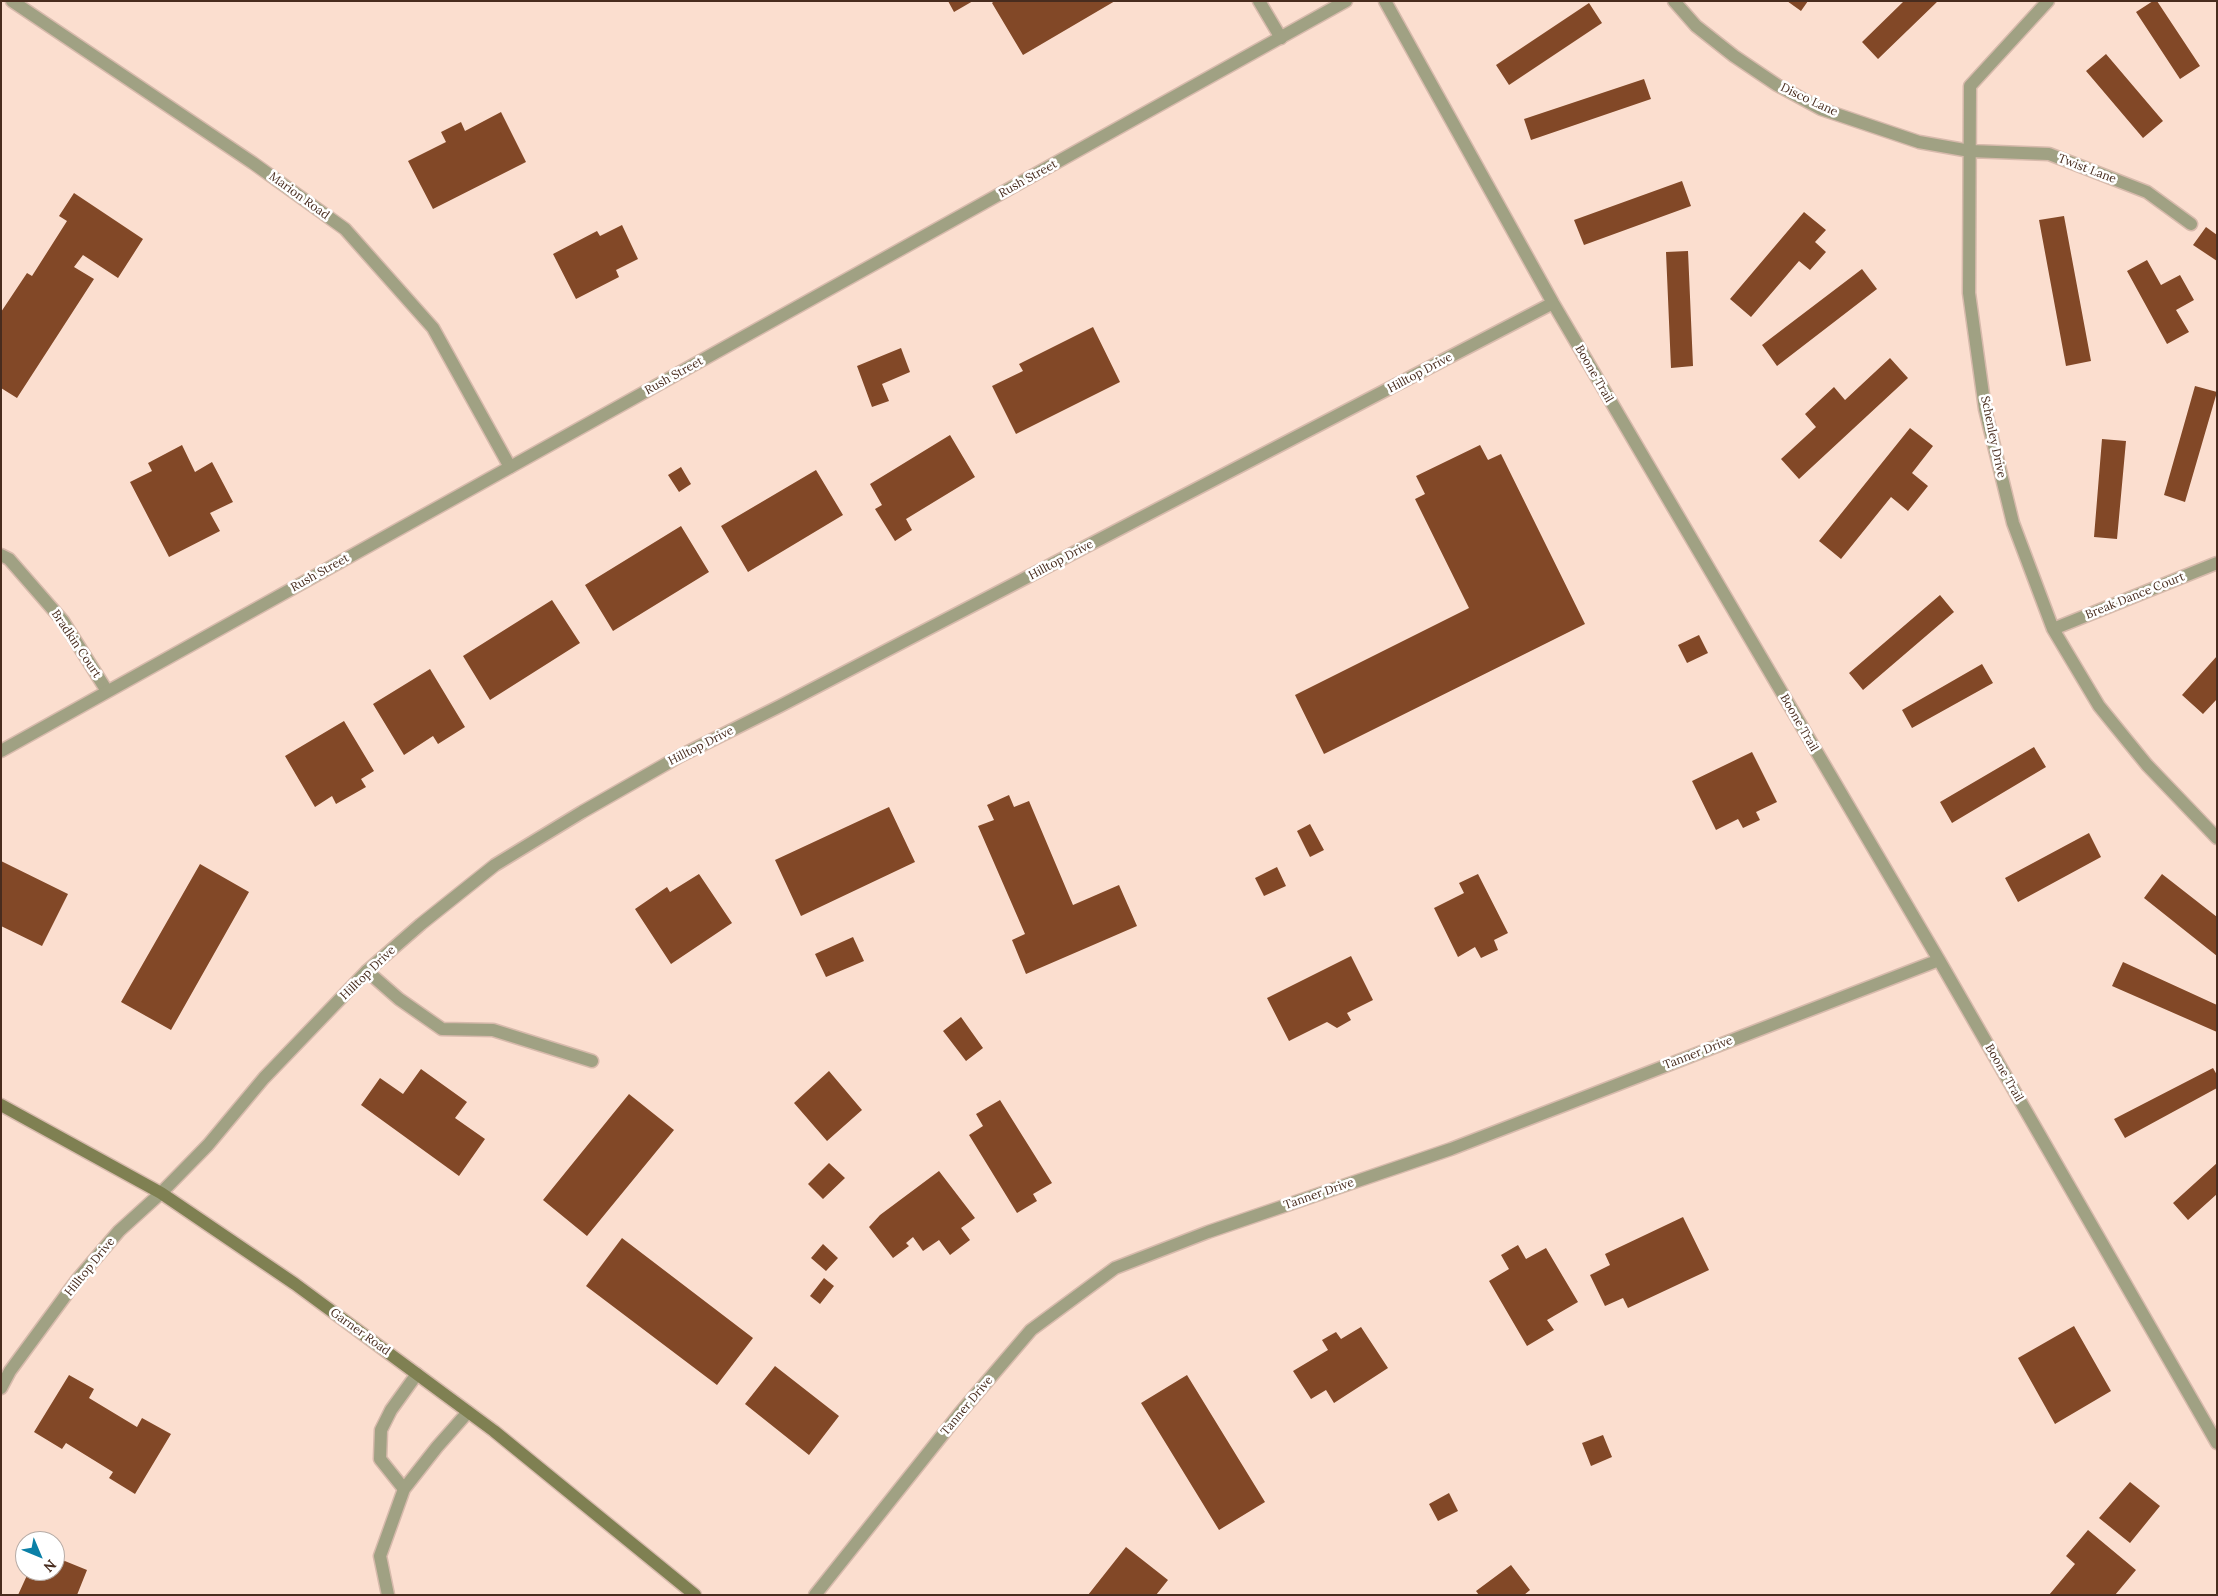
<!DOCTYPE html>
<html>
<head>
<meta charset="utf-8">
<style>
	body { margin:0 }
	#map { position:relative; width:2218px; height:1596px; overflow:hidden; background:#fbdecf; font-family:Lora,serif }
	canvas { display:block }
	.frame { position:absolute; inset:0; border:2px solid #482c1e; pointer-events:none }
	.north { position:absolute; left:15px; top:1531px; width:50px; height:50px; box-sizing:border-box; background:#fff; border:1px solid #b6aba5; border-radius:50%; rotate:135deg; font-size:14px; font-weight:700; line-height:20px; text-align:center; color:#482c1e }
	.north::after { content:''; display:block; margin:auto; width:18px; height:22px; background:#0b80a7; clip-path:polygon(50% 0,100% 100%,50% 72%,0 100%) }
</style>
</head>
<body>
<div id="map">
<canvas width="2218" height="1596"></canvas>
<div class="frame"></div>
<div class="north">N</div>
</div>
<script>
const ctx = document.querySelector('canvas').getContext('2d');
ctx.lineJoin = 'round';
function fillPath(path, color) { ctx.fillStyle = color; ctx.fill(path, 'evenodd'); }
const toPath = rows => new Path2D(rows.map(r => 'M' + r).join(''));
function stroke(path, color, width, dash) { ctx.strokeStyle = color; ctx.lineWidth = width; ctx.lineCap = dash ? 'butt' : 'round'; ctx.setLineDash(dash || []); ctx.stroke(path); }
function label(font, color, halo, rows, align = 'center') {
  ctx.font = font + ' Lora,serif'; ctx.lineWidth = 5; ctx.setLineDash([]); ctx.textBaseline = 'middle'; ctx.strokeStyle = halo; ctx.fillStyle = color; for (const [text, x, y, turn = 0] of rows) {
    ctx.save(); ctx.translate(x, y); ctx.rotate((+turn || 0) * Math.PI / 180); ctx.textAlign = isNaN(turn) ? turn : align; if (halo) ctx.strokeText(text, 0, 0); ctx.fillText(text, 0, 0); ctx.restore();
  }
}
const building = toPath([
	[948,1,973,1,954,12],
	[994,1,1115,1,1023,55,992,3],
	[1787,1,1808,1,1801,11],
	[1904,1,1938,1,1878,59,1862,42],
	[2153,1,2157,1,2200,66,2180,79,2136,12],
	[1589,3,1602,23,1509,85,1496,65],
	[2106,54,2163,121,2143,138,2086,71],
	[1644,79,1651,99,1531,140,1524,119],
	[501,112,526,162,433,209,408,161,446,142,441,132,461,122,465,131],
	[1682,181,1691,206,1584,245,1574,220],
	[74,193,143,239,118,278,83,255,74,267,94,279,17,398,1,388,1,312,27,273,32,276,67,221,59,216],
	[1804,212,1826,230,1815,242,1826,252,1810,270,1799,261,1751,317,1730,299],
	[2064,216,2091,361,2066,366,2039,220],
	[622,225,638,259,616,270,619,277,576,299,553,254,597,231,600,236],
	[2206,227,2217,235,2217,261,2193,245],
	[1688,251,1693,366,1671,368,1666,252],
	[2147,260,2161,285,2180,275,2194,300,2176,310,2189,332,2167,344,2127,271],
	[1862,269,1877,289,1777,366,1762,345],
	[1093,327,1120,382,1016,434,992,386,1023,371,1019,364],
	[901,348,910,372,882,384,889,401,872,407,857,366],
	[1890,358,1908,378,1799,479,1781,459,1816,427,1805,414,1834,387,1845,400],
	[2195,386,2217,392,2185,502,2164,495],
	[1910,428,1933,446,1912,473,1928,486,1908,511,1891,497,1841,559,1819,541],
	[950,435,975,477,906,519,912,530,895,541,875,509,882,505,870,484],
	[2102,439,2126,441,2117,539,2094,537],
	[182,445,195,472,212,462,233,502,210,513,220,531,169,557,130,482,152,471,148,463],
	[1480,445,1488,460,1501,454,1585,624,1324,754,1295,695,1469,608,1415,499,1425,494,1416,476],
	[681,467,691,484,679,492,668,475],
	[816,470,843,515,748,572,721,526],
	[681,526,709,572,613,631,585,585],
	[1940,595,1954,612,1863,690,1849,673],
	[552,600,580,643,490,700,463,656],
	[1699,635,1708,653,1687,663,1678,645],
	[2217,656,2217,699,2203,714,2182,695],
	[1982,664,1993,683,1912,728,1902,710],
	[430,669,465,727,438,744,433,736,404,755,373,704],
	[344,721,374,771,361,779,366,787,336,804,332,796,315,807,285,756],
	[2034,747,2046,767,1952,823,1940,802],
	[1752,752,1777,802,1756,812,1760,820,1743,828,1738,819,1716,830,1692,781],
	[1009,795,1014,807,1029,801,1073,905,1119,885,1137,926,1026,974,1012,940,1025,934,978,826,994,820,987,805],
	[889,807,915,862,801,916,775,860],
	[1310,824,1324,850,1310,857,1297,831],
	[2089,833,2101,857,2018,902,2005,878],
	[1,861,68,894,42,946,1,926],
	[200,864,249,892,171,1030,121,1002],
	[1277,867,1286,886,1264,896,1255,878],
	[699,874,732,923,671,964,635,909,667,887,670,892],
	[1478,874,1508,933,1494,940,1498,950,1481,958,1475,947,1458,957,1434,908,1464,893,1459,883],
	[2162,874,2217,917,2217,956,2144,898],
	[853,937,864,961,826,977,815,954],
	[1351,956,1373,1000,1347,1013,1351,1020,1337,1028,1327,1022,1289,1041,1267,998],
	[2123,962,2217,1005,2217,1032,2112,986],
	[961,1017,983,1048,966,1061,943,1031],
	[2213,1068,2217,1075,2217,1088,2125,1138,2114,1119],
	[421,1069,467,1102,455,1118,485,1139,459,1176,361,1105,380,1078,403,1094],
	[829,1071,862,1110,827,1141,794,1103],
	[629,1094,674,1130,587,1236,543,1200],
	[1000,1100,1052,1183,1033,1194,1037,1201,1017,1213,969,1135,983,1126,976,1114],
	[829,1163,845,1178,823,1199,808,1184],
	[2217,1163,2217,1194,2188,1220,2173,1203],
	[939,1171,975,1218,961,1228,970,1240,950,1255,939,1240,923,1251,913,1237,906,1243,909,1246,893,1258,869,1227,880,1215],
	[1683,1217,1709,1270,1628,1308,1623,1298,1605,1306,1590,1275,1610,1265,1605,1254],
	[622,1238,753,1338,717,1385,586,1286],
	[823,1244,838,1258,826,1271,811,1258],
	[1518,1245,1526,1259,1546,1248,1578,1302,1547,1320,1554,1330,1527,1346,1489,1281,1509,1269,1501,1255],
	[824,1278,834,1286,820,1304,810,1296],
	[2074,1326,2111,1391,2055,1424,2018,1358],
	[1361,1327,1388,1368,1334,1403,1326,1390,1311,1399,1293,1371,1328,1350,1322,1340,1336,1332,1341,1339],
	[775,1366,839,1416,809,1455,745,1404],
	[69,1375,94,1389,89,1398,137,1427,142,1418,171,1434,135,1494,109,1478,113,1472,66,1443,62,1449,34,1432],
	[1187,1375,1265,1502,1219,1530,1141,1403],
	[1603,1435,1612,1457,1591,1466,1582,1443],
	[2130,1482,2160,1506,2130,1543,2099,1518],
	[1449,1493,1458,1511,1438,1521,1429,1504],
	[2088,1530,2136,1570,2115,1595,2049,1595,2075,1564,2066,1556],
	[1126,1547,1168,1580,1156,1595,1088,1595],
	[55,1557,87,1570,77,1595,18,1595,29,1571,55,1571],
	[1511,1565,1530,1590,1524,1595,1479,1595,1476,1591]
]);
const service = toPath([
	[367,971,399,999,442,1029,493,1030,592,1061],
	[404,1489,380,1459,381,1430,391,1410,417,1374],
	[388,1595,380,1556,404,1489,437,1447,468,1412]
]);
const minor = toPath([
	[12,1,253,163,345,229,433,328,510,467],
	[1259,1,1281,38],
	[1385,1,1553,303,1939,960,2217,1443],
	[1674,1,1696,26,1734,56,1777,85,1821,109,1919,142,1970,151,2049,154,2147,192,2191,224],
	[2048,1,1970,86,1969,293,1985,409,2013,523,2053,629,2099,706,2147,765,2217,838],
	[1,555,9,559,63,621,107,691],
	[2053,629,2217,563],
	[1,1388,10,1371,77,1280,119,1231,161,1193,208,1145,264,1078,367,971,421,924,495,865,582,812,680,756,780,706,1553,303],
	[815,1595,960,1413,1031,1330,1115,1268,1208,1232,1451,1149,1939,960]
]);
const tertiary = toPath([
	[1,751,1346,1]
]);
const secondary = toPath([
	[1,1105,161,1193,295,1284,494,1431,695,1595]
]);
const streetNames = [
	["Disco Lane",1809,100,25],
	["Twist Lane",2087,169,21],
	["Rush Street",1028,179,-29],
	["Marion Road",299,196,36],
	["Hilltop Drive",1420,373,-28],
	["Boone Trail",1594,374,60],
	["Rush Street",674,376,-29],
	["Schenley Drive",1993,437,78],
	["Hilltop Drive",1061,560,-28],
	["Rush Street",320,573,-29],
	["Break Dance Court",2135,596,-22],
	["Bradkin Court",76,644,56],
	["Boone Trail",1799,723,60],
	["Hilltop Drive",701,746,-27],
	["Hilltop Drive",368,973,-44],
	["Tanner Drive",1698,1053,-21],
	["Boone Trail",2004,1073,60],
	["Tanner Drive",1319,1194,-19],
	["Hilltop Drive",90,1267,-51],
	["Garner Road",360,1332,36],
	["Tanner Drive",967,1406,-50]
];
fillPath(building, '#824827');
stroke(service, '#d7baac', 15);
stroke(minor, '#d7baac', 15);
stroke(tertiary, '#d7baac', 15);
stroke(secondary, '#d7baac', 15);
stroke(service, '#a0a183', 12);
stroke(minor, '#a0a183', 12);
stroke(tertiary, '#a0a183', 12);
stroke(secondary, '#7f8052', 12);
label('12px', '#482c1e', '#fff', streetNames);
</script>
</body>
</html>
